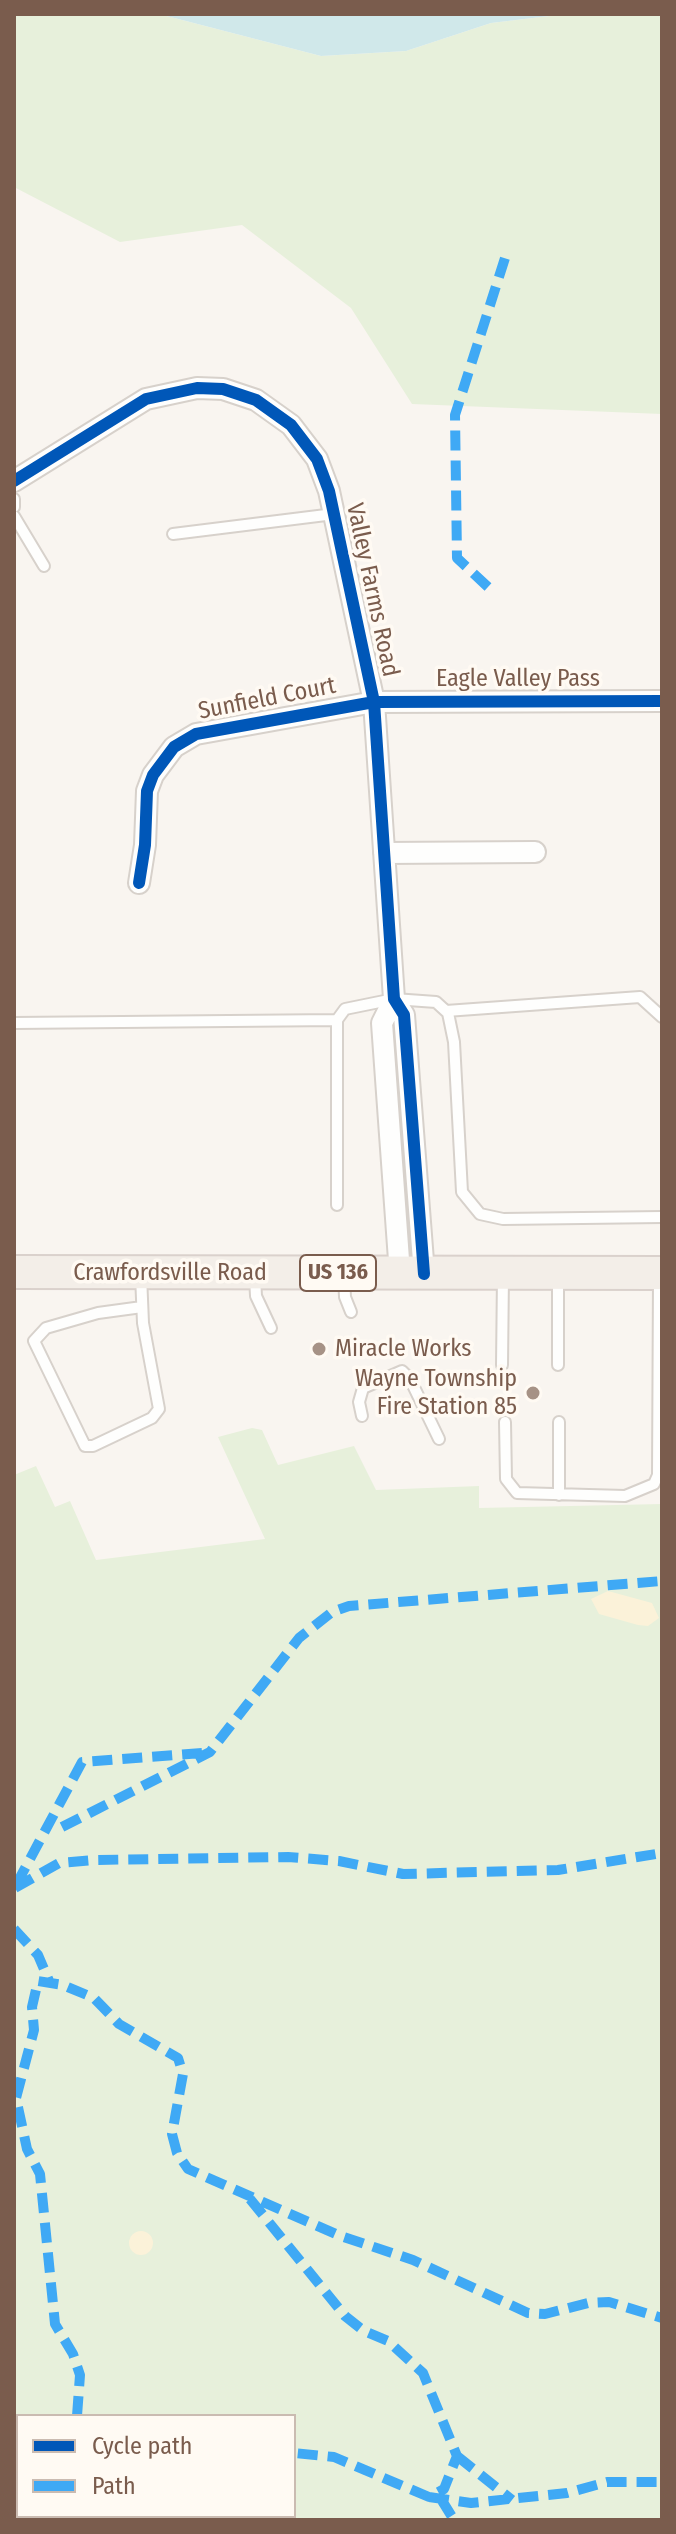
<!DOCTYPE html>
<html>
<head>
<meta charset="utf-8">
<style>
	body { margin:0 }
	#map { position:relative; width:676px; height:2534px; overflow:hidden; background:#f9f5f0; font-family:"Fira Sans Condensed",sans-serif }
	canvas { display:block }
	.frame { position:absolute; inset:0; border:16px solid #7a5c4d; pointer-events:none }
	.legend { position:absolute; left:16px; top:2414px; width:280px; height:104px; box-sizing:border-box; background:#fffaf3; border:2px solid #cabbb1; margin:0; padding:10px 14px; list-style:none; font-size:24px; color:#7a5c4d }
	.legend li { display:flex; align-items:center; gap:16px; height:40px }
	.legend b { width:40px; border:2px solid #cabbb1 }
</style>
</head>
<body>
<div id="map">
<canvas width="676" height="2534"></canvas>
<div class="frame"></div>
<ul class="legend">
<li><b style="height:10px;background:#0057b8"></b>Cycle path</li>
<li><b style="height:10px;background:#3fa9f5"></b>Path</li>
</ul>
</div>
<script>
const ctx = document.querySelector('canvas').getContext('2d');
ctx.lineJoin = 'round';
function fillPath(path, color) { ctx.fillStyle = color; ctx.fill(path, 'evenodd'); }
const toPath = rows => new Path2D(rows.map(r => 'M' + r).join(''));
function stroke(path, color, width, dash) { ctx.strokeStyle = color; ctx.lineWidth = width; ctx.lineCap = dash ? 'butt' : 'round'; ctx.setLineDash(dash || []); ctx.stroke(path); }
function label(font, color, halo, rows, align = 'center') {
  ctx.font = font + ' "Fira Sans Condensed",sans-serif'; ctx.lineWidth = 7; ctx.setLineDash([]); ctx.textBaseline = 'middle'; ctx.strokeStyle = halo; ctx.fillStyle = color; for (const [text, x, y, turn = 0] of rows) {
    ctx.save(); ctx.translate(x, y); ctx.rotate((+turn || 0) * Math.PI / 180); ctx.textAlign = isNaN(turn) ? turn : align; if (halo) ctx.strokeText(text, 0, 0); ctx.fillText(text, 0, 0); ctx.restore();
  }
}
const green = toPath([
	[14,14,159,14,321,56,406,51,491,23,566,14,662,14,662,414,412,404,351,308,242,225,120,242,14,187],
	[252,1428,262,1430,278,1465,354,1446,376,1490,479,1486,479,1508,662,1504,662,2520,14,2520,14,1475,36,1466,55,1507,70,1501,96,1560,265,1539,218,1437],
	[18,2416,294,2416,294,2516,18,2516]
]);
const sand = toPath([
	[608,1591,652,1603,659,1618,648,1626,638,1625,599,1614,591,1599],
	'129 2243a12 12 0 1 1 24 0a12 12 0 1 1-24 0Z'
]);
const water = toPath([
	[159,14,566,14,491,23,406,51,321,56]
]);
const service = toPath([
	[14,499,14,507],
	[14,516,44,566],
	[173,534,334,514],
	[446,1011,640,997,662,1017],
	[14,1023,337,1020],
	[337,1205,337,1020,345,1009,394,999,436,1002,448,1013,454,1042,462,1192,480,1214,503,1219,662,1217],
	[141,1275,143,1323,159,1409,152,1418,93,1446,85,1446,34,1341,46,1328,98,1313,142,1307],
	[344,1276,345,1297,351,1312],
	[255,1277,256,1296,271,1328],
	[558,1279,558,1365],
	[502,1365,503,1275],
	[362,1416,359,1402,363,1388,402,1371,410,1379,439,1439],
	[505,1422,506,1479,517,1493,625,1496,654,1484,658,1475,659,1279],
	[559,1495,559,1422]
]);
const minor = toPath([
	[14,481,146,399,197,388,223,389,256,400,291,425,317,459,329,491,374,702,394,999,404,1015,424,1274],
	[384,853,535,852],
	[139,883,145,845,147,791,153,775,174,747,196,734,374,702,662,701],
	[394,999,382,1023,400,1274]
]);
const primary = toPath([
	[14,1272,662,1273]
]);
const quiet = toPath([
	[488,587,457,558,455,415,505,258],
	[62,1827,210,1752,299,1638,332,1612,349,1606,662,1581],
	[16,1885,82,1762,202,1753],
	[15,1888,59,1863,94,1860,288,1857,339,1861,403,1874,558,1870,662,1853],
	[14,1929,38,1955,50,1983],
	[250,2199,345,2316,364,2331,388,2341,423,2373,457,2456,444,2489,429,2497,334,2457,294,2453],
	[77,2416,80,2375,73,2354,55,2324,40,2174,27,2149,16,2098,34,2030,32,2007,38,1981,63,1985,94,1998,119,2024,178,2058,183,2074,172,2134,177,2153,188,2169,338,2235,413,2260,528,2313,545,2314,588,2303,609,2302,662,2318],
	[457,2456,512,2500],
	[429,2497,471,2503,567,2493,607,2482,662,2482],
	[441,2499,454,2520],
	[14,2500,18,2500],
	[75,2516,82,2520],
	[273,2516,284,2520]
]);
const cycleway = toPath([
	[14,481,146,399,197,388,223,389,256,400,291,425,317,459,329,491,374,702,394,999,404,1015,424,1274],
	[139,883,145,845,147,791,153,775,174,747,196,734,374,702,662,701]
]);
const markers = [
	[319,1349,8,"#a69286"],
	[533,1393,8,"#a69286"]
];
const shields = [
	[338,1273,76]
];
const shieldNames = [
	["US 136",338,1273]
];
const streetNames = [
	["Valley Farms Road",372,590,78],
	["Eagle Valley Pass",518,679],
	["Sunfield Court",267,699,-11],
	["Crawfordsville Road",170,1273]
];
const poiNames = [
	["Miracle Works",335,1349],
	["Wayne Township",517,1379,"right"],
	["Fire Station 85",517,1407,"right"]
];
fillPath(green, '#e7f0db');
fillPath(sand, '#fbf2d9');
fillPath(water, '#d0e8ea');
stroke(service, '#d7d1cb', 14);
stroke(minor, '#d7d1cb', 24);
stroke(primary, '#dad1cc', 36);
stroke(service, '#fefefd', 10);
stroke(minor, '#fefefd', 20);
stroke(primary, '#f3eee8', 32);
stroke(quiet, '#3fa9f5', 10, [20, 10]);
stroke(cycleway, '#0057b8', 12);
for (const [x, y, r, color] of markers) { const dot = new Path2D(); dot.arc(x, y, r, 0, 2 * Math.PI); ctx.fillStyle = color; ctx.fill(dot); stroke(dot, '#fffaf3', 3); }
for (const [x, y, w] of shields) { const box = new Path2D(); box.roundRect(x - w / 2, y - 18, w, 36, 6); ctx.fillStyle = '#fffaf3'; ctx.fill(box); stroke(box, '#7a5c4d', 2); }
label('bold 22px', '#7a5c4d', null, shieldNames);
label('24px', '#7a5c4d', '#fffaf3', streetNames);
label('24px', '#7a5c4d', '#fffaf3', poiNames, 'left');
</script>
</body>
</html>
